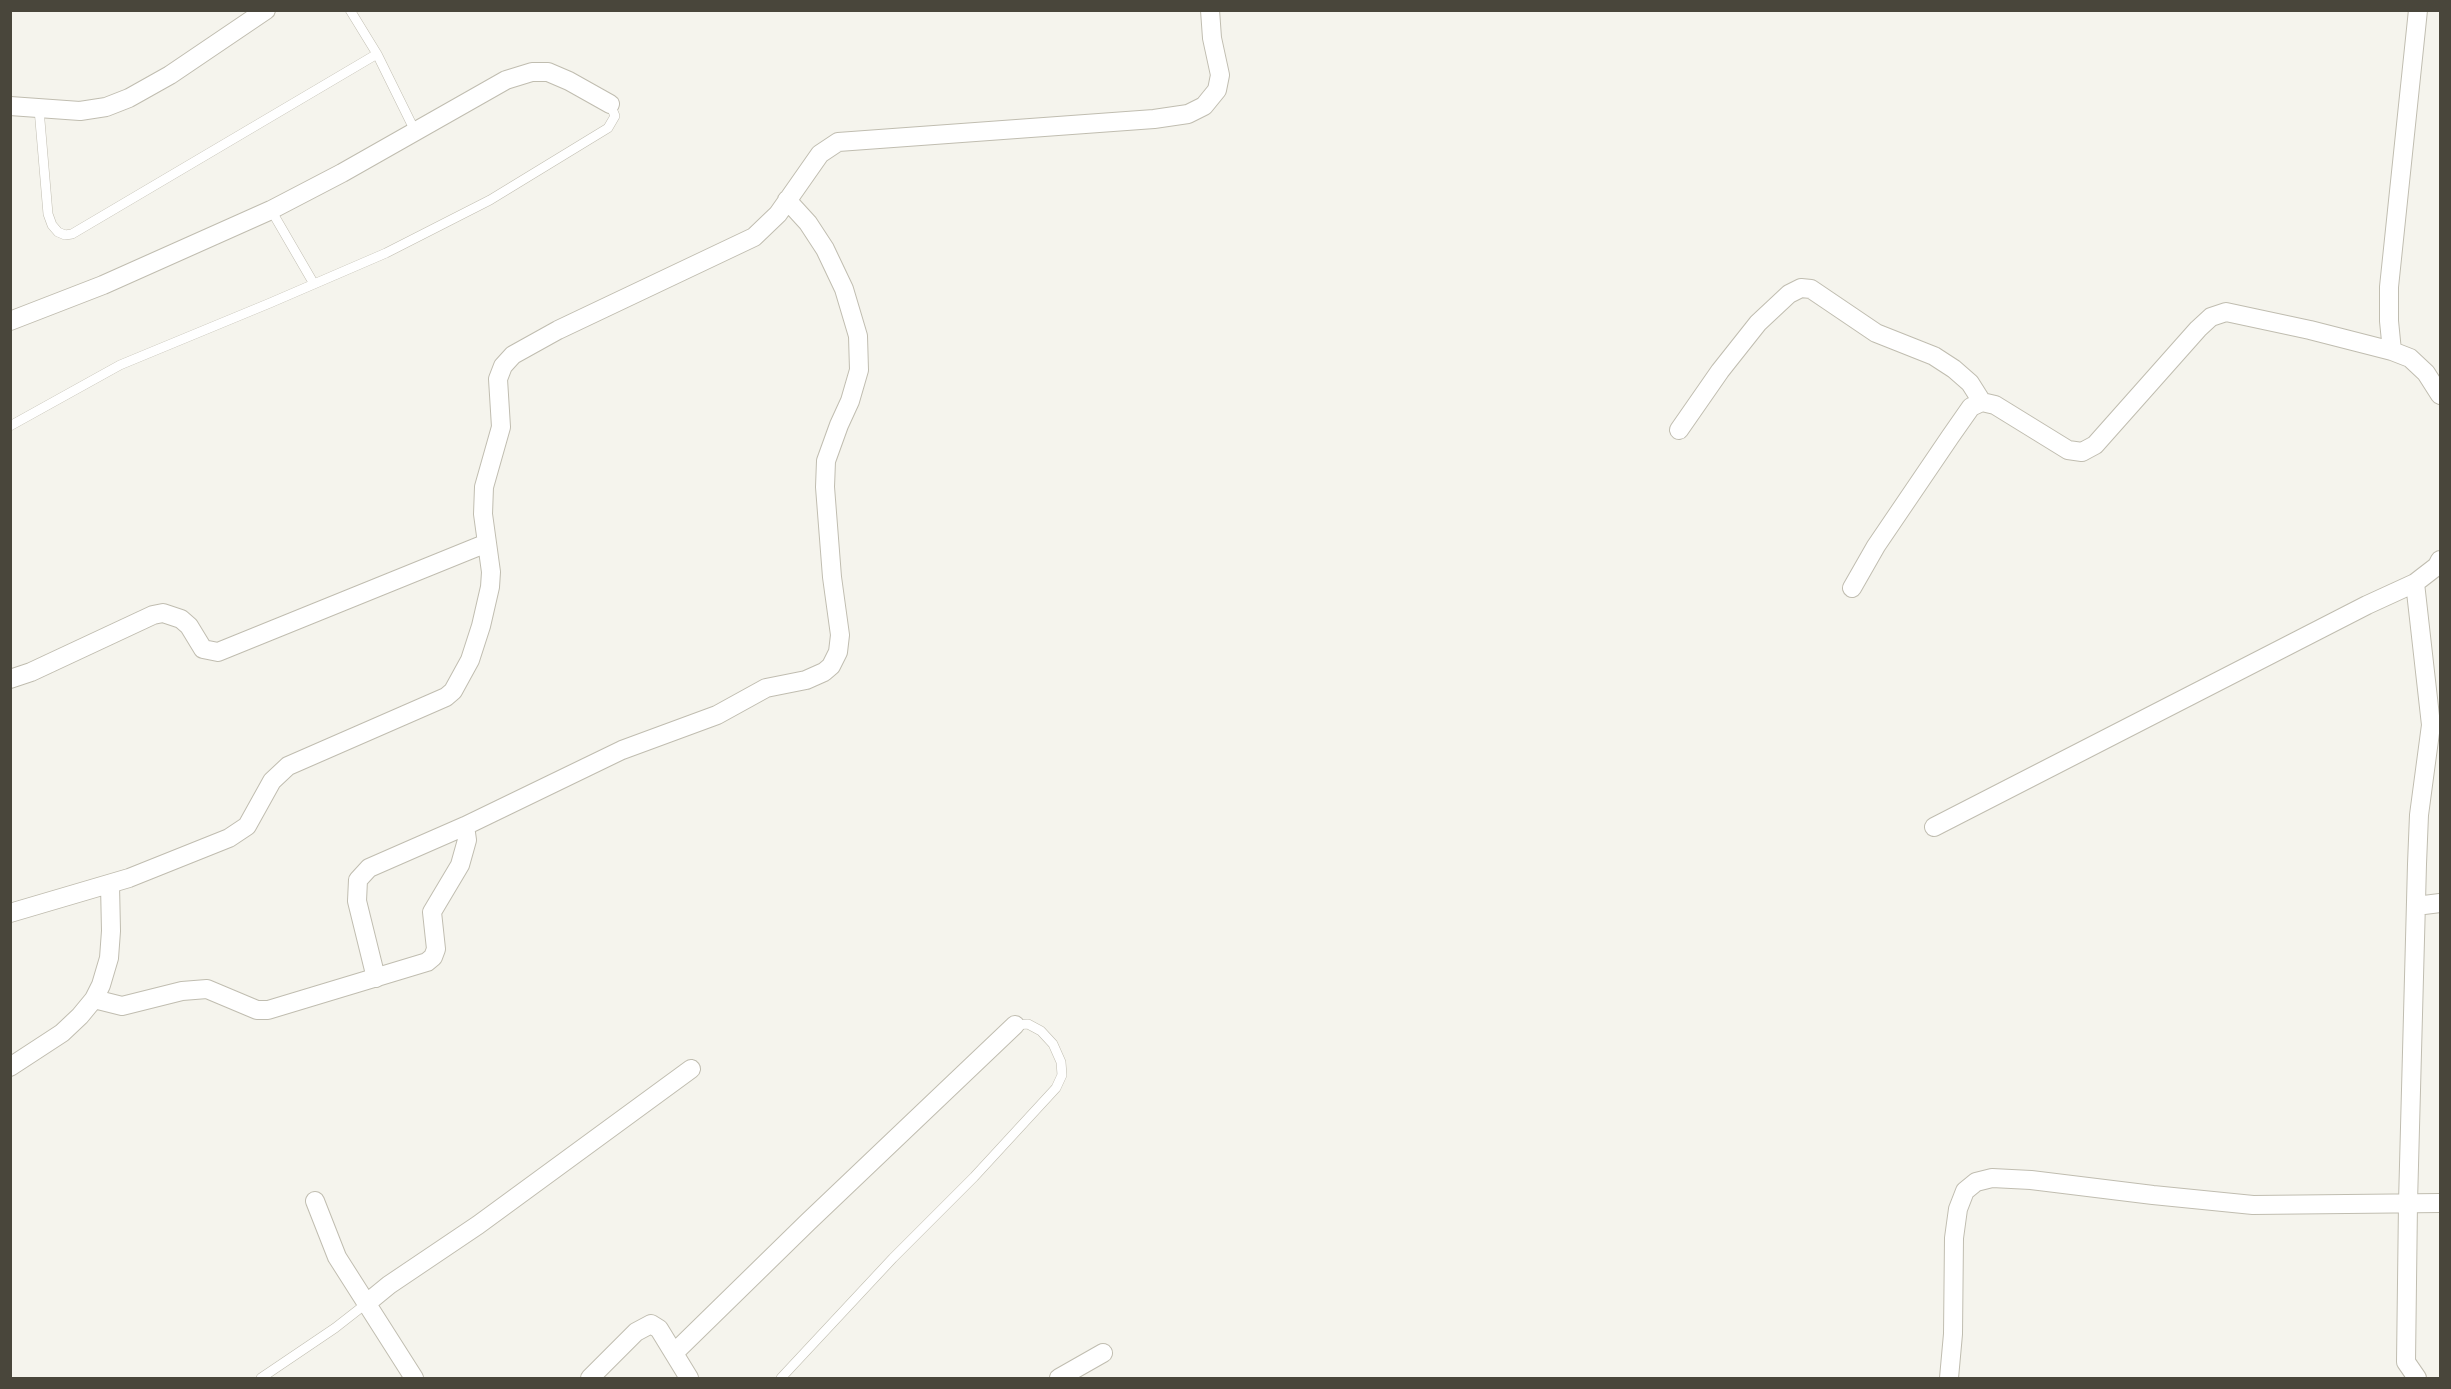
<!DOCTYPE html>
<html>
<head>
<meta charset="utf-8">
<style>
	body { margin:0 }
	#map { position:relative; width:2451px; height:1389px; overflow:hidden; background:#f5f4ed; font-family:"Asap Condensed",sans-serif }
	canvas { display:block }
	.frame { position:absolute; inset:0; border:12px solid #49463b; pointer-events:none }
</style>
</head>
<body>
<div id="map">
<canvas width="2451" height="1389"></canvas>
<div class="frame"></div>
</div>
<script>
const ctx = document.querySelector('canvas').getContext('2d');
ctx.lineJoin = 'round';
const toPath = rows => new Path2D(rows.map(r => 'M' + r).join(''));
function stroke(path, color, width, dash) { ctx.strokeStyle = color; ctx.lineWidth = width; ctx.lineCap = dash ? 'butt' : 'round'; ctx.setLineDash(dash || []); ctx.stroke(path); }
const service = toPath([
	[350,10,377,54,415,131],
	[39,109,48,214,52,225,58,232,65,235,72,234,377,54],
	[271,210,314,284],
	[10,426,120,365,270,303,386,253,490,200,608,128,615,116,610,104],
	[261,1378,335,1328,367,1303],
	[781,1378,893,1258,974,1177,1056,1088,1062,1075,1061,1062,1053,1044,1041,1031,1028,1024,1015,1025]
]);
const minor = toPath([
	[10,106,80,111,106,107,129,98,170,75,266,10],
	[10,321,103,285,271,210,342,173,506,80,532,72,548,72,569,81,610,104],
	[2392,351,2389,321,2389,287,2418,10],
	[1679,430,1720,371,1758,323,1789,294,1801,288,1811,289,1876,333,1934,356,1954,369,1970,383,1982,402,1995,405,2068,450,2082,452,2095,445,2198,329,2211,317,2226,312,2310,330,2392,351,2410,358,2426,373,2440,395],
	[2415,583,2431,725,2419,815,2417,864,2408,1203,2406,1362,2417,1378],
	[1852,588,1876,546,1950,437,1971,407,1982,402],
	[10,679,31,672,153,615,163,613,181,619,189,626,203,649,218,652,487,543],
	[1934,827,2367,605,2415,583,2437,566,2440,560],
	[2416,906,2440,903],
	[10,913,129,878,229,838,247,826,272,781,288,766,446,697,453,691,470,660,481,626,490,587,491,572,483,514,484,487,501,427,498,379,503,366,513,355,558,330,754,237,778,214,820,154,838,142,1154,119,1188,114,1204,106,1217,90,1220,75,1212,38,1210,10],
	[376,978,357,901,358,880,369,868,465,826,622,750,717,715,766,688,806,680,824,672,831,666,838,652,840,635,832,577,825,487,826,461,839,425,850,401,859,370,858,336,844,289,825,249,808,223,787,200],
	[94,999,122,1006,182,991,207,989,257,1010,268,1010,427,962,433,957,436,949,432,912,460,865,467,840,465,826],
	[10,1067,62,1033,80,1016,94,999,101,985,109,958,111,931,110,885],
	[315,1201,337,1257,414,1378],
	[367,1303,389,1285,478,1225,691,1069],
	[674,1353,808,1222,1015,1025],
	[590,1378,636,1332,651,1324,659,1329,689,1378],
	[1059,1378,1103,1353],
	[1949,1378,1953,1334,1954,1238,1958,1209,1965,1191,1976,1182,1992,1178,2031,1180,2153,1195,2253,1205,2440,1203]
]);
stroke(service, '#c0bdb0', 10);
stroke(minor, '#c0bdb0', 20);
stroke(service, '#fff', 9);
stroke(minor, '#fff', 18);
</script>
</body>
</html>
